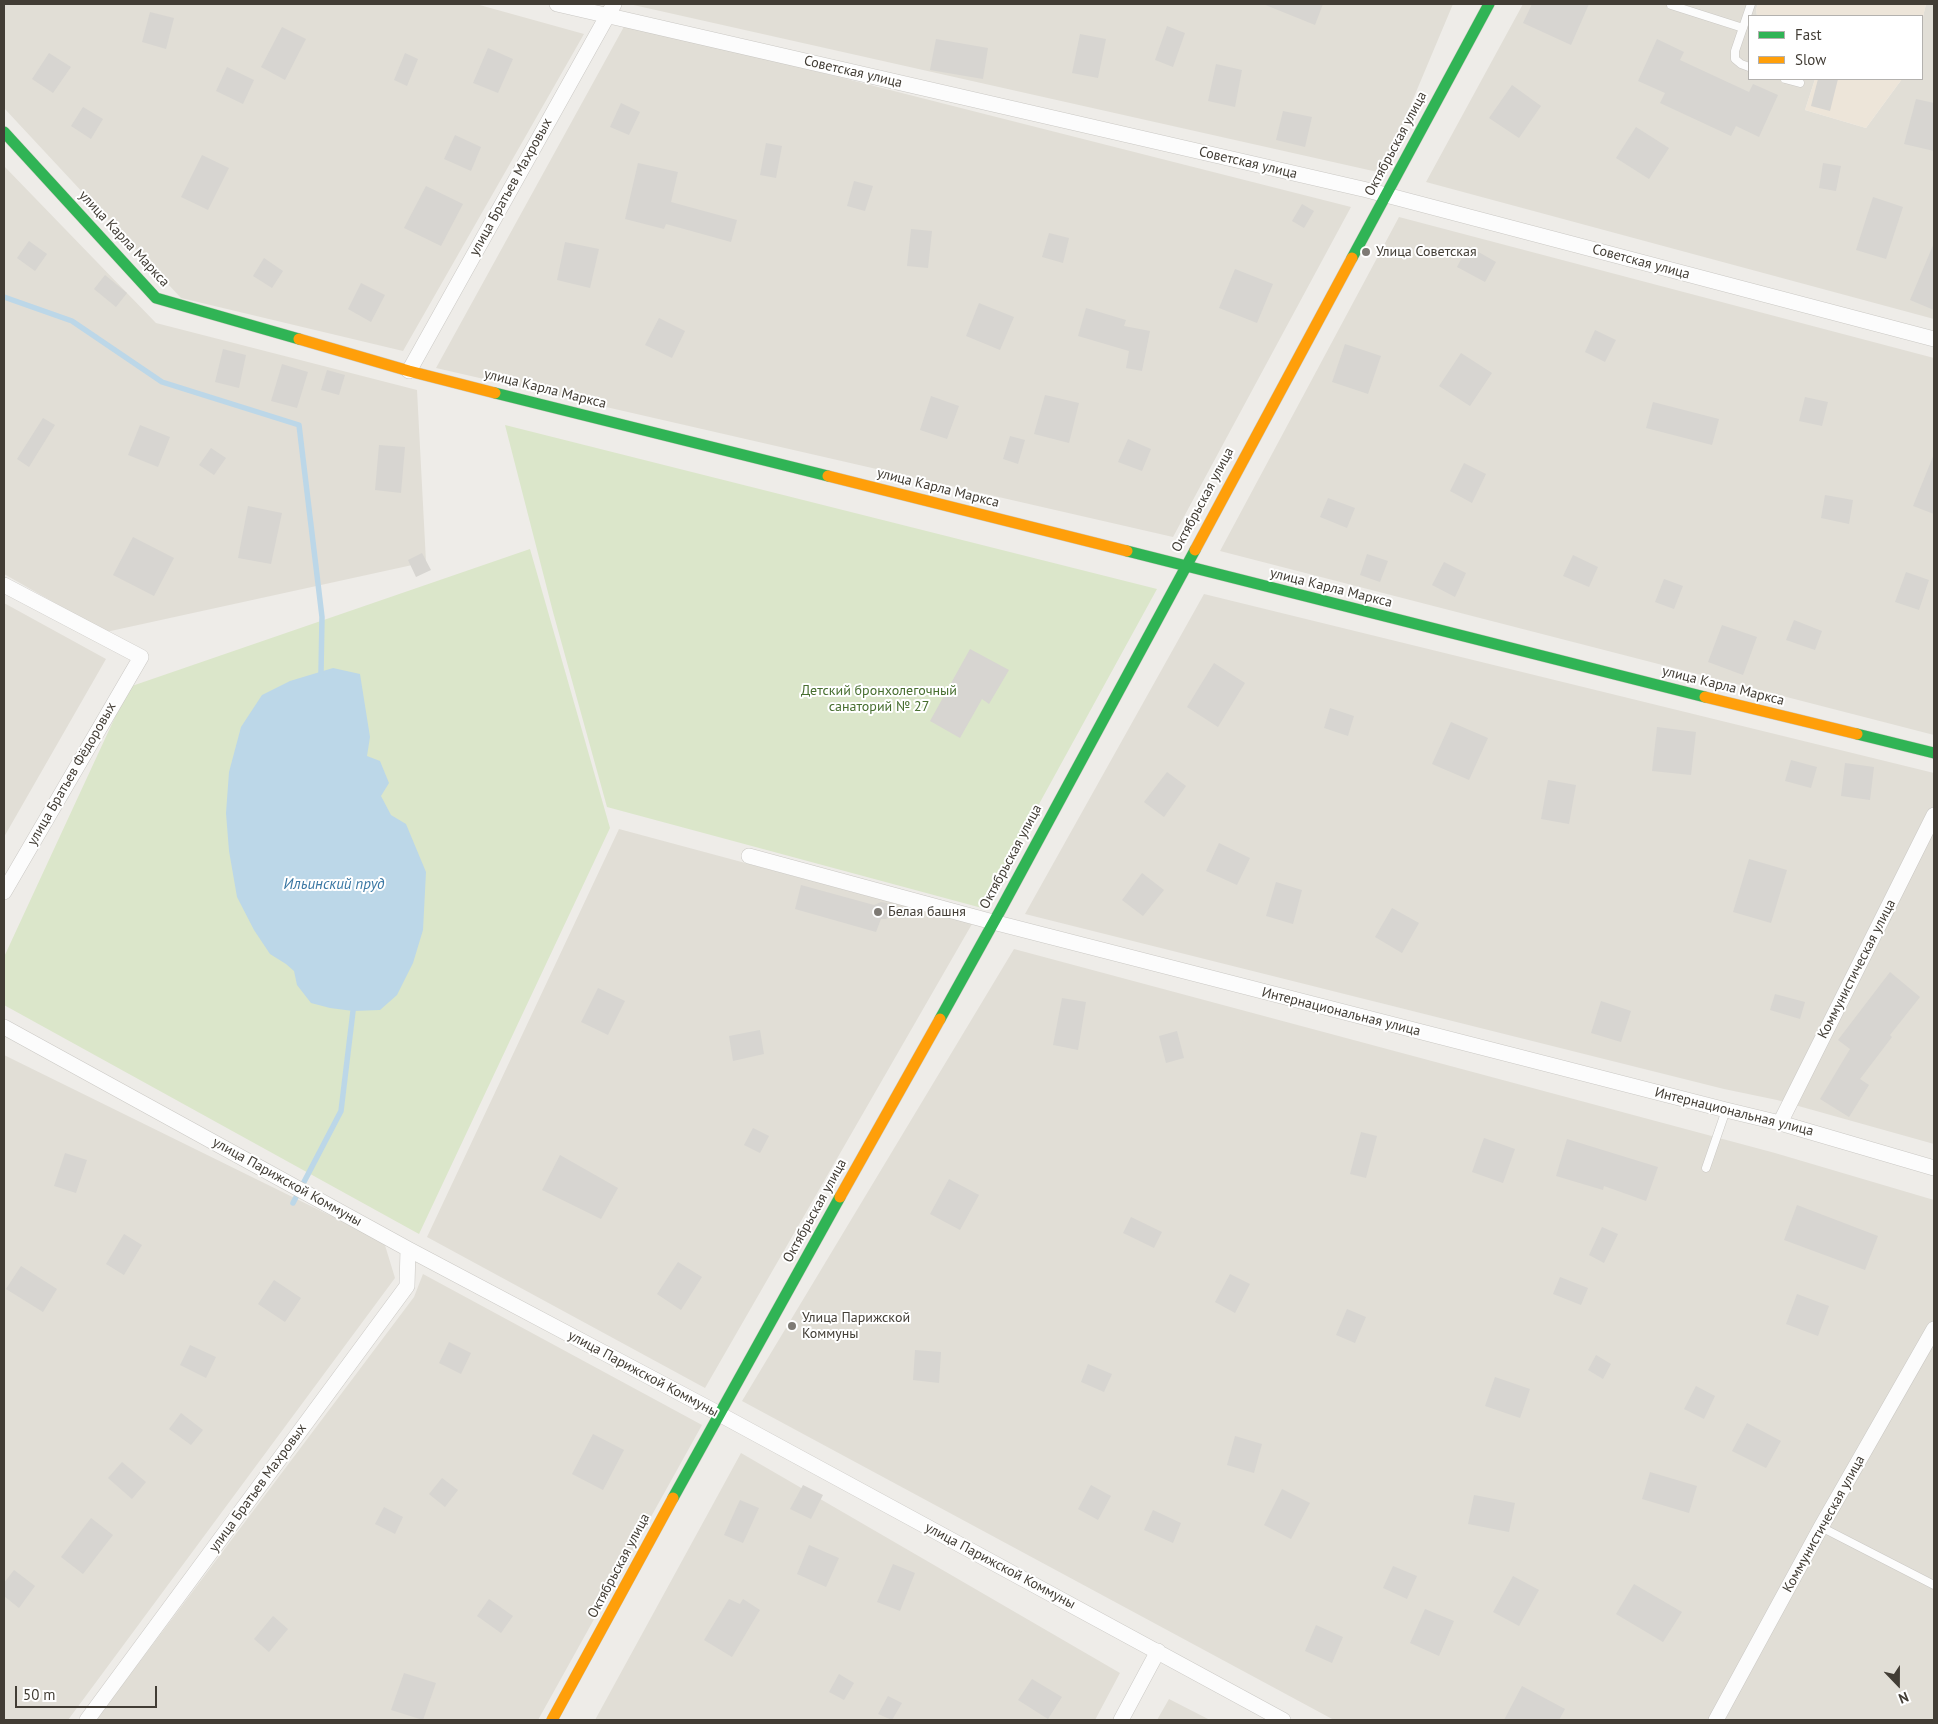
<!DOCTYPE html>
<html>
<head>
<meta charset="utf-8">
<style>
	body { margin:0 }
	#map { position:relative; width:1938px; height:1724px; overflow:hidden; background:#eeece8; font-family:"PT Sans",sans-serif }
	canvas { display:block }
	.frame { position:absolute; inset:0; border:5px solid #423d35; pointer-events:none }
	.legend { position:absolute; left:1748px; top:15px; width:175px; height:65px; box-sizing:border-box; background:#fff; border:1px solid #b3b1ae; margin:0; padding:6px 9px; list-style:none; font-size:15px; color:#423d35 }
	.legend li { display:flex; align-items:center; gap:10px; height:25px }
	.legend b { width:25px; border:1px solid #b3b1ae }
	.north { position:absolute; left:1873px; top:1659px; width:50px; height:50px; -webkit-text-stroke:4px #fff; paint-order:stroke; rotate:158deg; font-size:14px; font-weight:700; line-height:20px; text-align:center; color:#423d35 }
	.north::after { content:''; display:block; margin:auto; width:18px; height:22px; background:#423d35; clip-path:polygon(50% 0,100% 100%,50% 72%,0 100%) }
	.scale { position:absolute; left:15px; top:1686px; width:142px; height:22px; box-sizing:border-box; border:2px solid #423d35; border-top:0; padding-left:6px; font-size:15px; line-height:18px; white-space:nowrap; color:#423d35; -webkit-text-stroke:4px #fff; paint-order:stroke }
</style>
</head>
<body>
<div id="map">
<canvas width="1938" height="1724"></canvas>
<div class="frame"></div>
<ul class="legend">
<li><b style="height:6px;background:#30b455"></b>Fast</li>
<li><b style="height:6px;background:#ff9f0a"></b>Slow</li>
</ul>
<div class="north">N</div>
<div class="scale">50 m</div>
</div>
<script>
const ctx = document.querySelector('canvas').getContext('2d');
ctx.lineJoin = 'round';
function fillPath(path, color) { ctx.fillStyle = color; ctx.fill(path, 'evenodd'); }
const toPath = rows => new Path2D(rows.map(r => 'M' + r).join(''));
function stroke(path, color, width, dash) { ctx.strokeStyle = color; ctx.lineWidth = width; ctx.lineCap = dash ? 'butt' : 'round'; ctx.setLineDash(dash || []); ctx.stroke(path); }
function label(font, color, halo, rows, align = 'center') {
  ctx.font = font + ' "PT Sans",sans-serif'; ctx.lineWidth = 4; ctx.setLineDash([]); ctx.textBaseline = 'middle'; ctx.strokeStyle = halo; ctx.fillStyle = color; for (const [text, x, y, turn = 0] of rows) {
    ctx.save(); ctx.translate(x, y); ctx.rotate((+turn || 0) * Math.PI / 180); ctx.textAlign = isNaN(turn) ? turn : align; if (halo) ctx.strokeText(text, 0, 0); ctx.fillText(text, 0, 0); ctx.restore();
  }
}
const residential = toPath([
	[4,4,476,4,584,34,403,351,181,298,4,108],
	[629,4,1453,4,1382,173],
	[1523,4,1758,4,1756,9,1757,16,1749,16,1749,79,1815,79,1805,110,1866,128,1902,79,1922,79,1922,21,1926,4,1934,4,1934,319,1426,182],
	[626,23,1351,207,1173,537,436,368],
	[4,166,156,323,417,390,426,562,106,632,4,574],
	[1399,217,1934,358,1934,735,1220,551],
	[1204,594,1934,773,1934,1144,1777,1100,1724,1089,1025,914],
	[4,603,106,659,4,837],
	[619,829,972,924,705,1388,427,1237],
	[1014,949,1775,1153,1934,1200,1934,1720,1334,1720,742,1401],
	[4,1055,384,1242,395,1278,68,1720,4,1720],
	[423,1274,702,1425,538,1720,96,1720,414,1297],
	[741,1453,1120,1673,1095,1720,595,1720],
	[1169,1699,1210,1720,1157,1720]
]);
const commercial = toPath([
	[1758,4,1926,4,1922,21,1922,16,1757,16,1756,9],
	[1815,79,1902,79,1866,128,1805,110]
]);
const green = toPath([
	[505,425,1157,589,982,908,607,807,553,612],
	[530,549,610,828,419,1234,4,1005,4,957,129,687]
]);
const water = toPath([
	[333,668,360,674,370,737,367,756,380,761,389,783,381,796,391,815,406,824,426,872,423,930,413,963,397,995,380,1010,353,1011,330,1008,311,1003,297,985,294,971,286,964,270,954,254,930,237,897,229,851,226,813,229,772,241,727,262,695,290,681]
]);
const stream = toPath([
	[4,297,72,321,162,382,299,425,322,617,321,673],
	[293,1203,341,1111,353,1011]
]);
const building = toPath([
	[1263,4,1323,4,1315,25],
	[1532,4,1589,4,1571,45,1523,23],
	[150,12,174,18,166,49,142,42],
	[1167,26,1185,33,1173,67,1155,60],
	[282,27,306,39,285,80,261,67],
	[1080,34,1106,39,1098,78,1072,73],
	[936,39,988,48,983,79,930,70],
	[1657,39,1684,52,1680,60,1749,92,1753,84,1778,95,1759,137,1736,126,1731,136,1660,103,1665,93,1638,81],
	[488,48,513,59,498,93,473,83],
	[49,53,71,67,53,93,32,79],
	[405,53,418,59,407,86,394,80],
	[1216,64,1242,70,1235,107,1208,101],
	[227,67,254,80,243,104,216,91],
	[1818,79,1838,79,1830,111,1811,106],
	[1512,85,1541,106,1519,138,1489,118],
	[1916,99,1934,103,1934,151,1904,144],
	[621,103,640,112,629,135,610,127],
	[83,107,103,119,91,139,71,126],
	[1283,111,1312,117,1305,147,1276,140],
	[1636,127,1669,148,1649,179,1616,158],
	[455,135,481,147,471,171,444,159],
	[766,143,782,146,776,178,760,175],
	[202,155,229,168,208,210,181,197],
	[638,163,678,172,671,202,737,220,731,242,666,224,664,229,625,219],
	[1823,163,1841,166,1836,191,1819,188],
	[854,181,873,186,865,211,847,206],
	[426,186,463,204,441,246,404,228],
	[1873,197,1903,207,1886,259,1856,250],
	[1302,204,1314,211,1304,228,1292,221],
	[911,229,932,231,928,268,907,266],
	[1049,233,1069,238,1063,263,1042,257],
	[29,241,47,254,35,271,17,258],
	[565,242,599,249,590,288,557,280],
	[1934,243,1934,310,1910,300],
	[1468,246,1496,262,1485,282,1457,267],
	[264,258,283,271,272,288,253,276],
	[1235,269,1273,284,1257,323,1219,308],
	[105,275,127,293,116,307,94,289],
	[361,283,385,295,371,322,348,309],
	[979,303,1014,317,1000,350,966,336],
	[1086,308,1126,320,1124,326,1150,331,1142,371,1126,368,1129,351,1078,336],
	[659,318,685,331,672,358,645,345],
	[1595,330,1616,340,1605,362,1585,352],
	[1345,344,1381,356,1368,394,1332,382],
	[223,349,246,355,239,388,215,382],
	[1461,353,1492,373,1470,406,1439,386],
	[282,364,308,372,297,408,271,401],
	[327,370,345,375,339,395,321,390],
	[1045,395,1079,403,1069,443,1034,434],
	[931,396,959,406,947,439,920,430],
	[1805,397,1828,402,1822,426,1799,421],
	[1653,402,1719,419,1712,445,1646,428],
	[43,418,55,425,29,467,17,459],
	[140,425,170,437,158,467,128,455],
	[1010,436,1025,440,1018,464,1003,459],
	[1128,439,1151,449,1142,471,1118,462],
	[379,445,405,447,401,493,375,490],
	[211,448,226,458,214,475,199,465],
	[1934,454,1934,514,1913,506],
	[1464,463,1486,474,1472,503,1450,491],
	[1825,495,1853,500,1849,524,1821,518],
	[1328,498,1355,508,1347,528,1320,517],
	[248,506,282,513,271,564,238,558],
	[133,537,174,558,154,596,113,575],
	[422,553,431,570,416,577,408,560],
	[1367,554,1388,561,1380,582,1360,575],
	[1573,555,1598,567,1589,587,1563,576],
	[1444,562,1466,573,1455,597,1432,585],
	[1906,572,1929,580,1919,610,1895,602],
	[1664,579,1683,586,1674,609,1655,602],
	[1794,620,1822,631,1815,650,1786,640],
	[1722,625,1757,637,1743,675,1708,662],
	[970,649,1009,670,989,704,982,699,960,738,930,721],
	[1214,663,1245,683,1218,727,1187,707],
	[1330,708,1354,716,1348,736,1324,728],
	[1451,722,1488,738,1469,780,1432,764],
	[1657,727,1696,732,1691,775,1652,771],
	[1791,760,1817,767,1811,788,1785,781],
	[1845,763,1874,767,1870,800,1841,796],
	[1167,772,1186,786,1164,817,1144,802],
	[1548,780,1576,785,1569,824,1541,819],
	[1219,843,1250,858,1237,885,1206,871],
	[1749,859,1787,870,1771,923,1733,912],
	[1142,873,1164,890,1143,916,1122,900],
	[1276,882,1302,890,1293,924,1266,916],
	[801,885,874,905,881,902,887,903,891,909,891,915,886,919,881,919,876,932,795,909],
	[1392,908,1419,923,1402,953,1375,937],
	[1890,972,1920,997,1890,1035,1892,1037,1860,1079,1869,1085,1849,1117,1820,1099,1850,1049,1838,1040],
	[598,988,625,1001,608,1035,581,1022],
	[1775,994,1805,1002,1800,1019,1770,1010],
	[1062,998,1086,1002,1078,1050,1053,1045],
	[1601,1001,1631,1011,1621,1042,1591,1033],
	[760,1030,764,1054,733,1061,729,1036],
	[1177,1031,1184,1058,1166,1063,1159,1036],
	[753,1128,769,1136,760,1153,744,1145],
	[1361,1132,1377,1136,1366,1178,1350,1174],
	[1484,1138,1515,1149,1503,1183,1472,1172],
	[1567,1139,1658,1167,1646,1201,1604,1186,1603,1190,1556,1176],
	[65,1153,87,1160,76,1193,54,1186],
	[560,1155,618,1188,601,1219,542,1190],
	[949,1179,979,1195,960,1230,930,1214],
	[1797,1205,1878,1236,1865,1270,1784,1240],
	[1131,1217,1162,1232,1154,1248,1123,1233],
	[1602,1227,1618,1234,1604,1263,1589,1255],
	[124,1234,142,1245,124,1275,106,1264],
	[678,1262,702,1277,681,1310,657,1294],
	[21,1266,57,1289,43,1312,6,1289],
	[1230,1274,1250,1284,1235,1313,1215,1302],
	[1560,1277,1588,1288,1581,1305,1553,1294],
	[274,1280,301,1298,285,1322,258,1304],
	[1797,1294,1829,1306,1818,1336,1786,1324],
	[1347,1309,1366,1317,1355,1343,1336,1335],
	[449,1342,471,1353,461,1374,439,1363],
	[190,1345,216,1357,206,1378,180,1365],
	[915,1350,941,1352,939,1383,913,1380],
	[1596,1355,1611,1364,1603,1379,1588,1370],
	[1088,1364,1112,1374,1104,1392,1081,1382],
	[1495,1377,1530,1389,1520,1418,1485,1406],
	[1696,1386,1715,1396,1704,1419,1684,1409],
	[181,1413,203,1430,191,1445,169,1429],
	[1747,1423,1781,1441,1766,1468,1732,1451],
	[593,1434,624,1450,603,1490,572,1474],
	[1235,1436,1262,1444,1254,1473,1227,1465],
	[122,1462,146,1482,132,1499,108,1478],
	[1650,1472,1697,1486,1689,1513,1642,1499],
	[442,1478,458,1490,445,1507,429,1494],
	[803,1485,823,1495,811,1519,790,1509],
	[1091,1485,1111,1496,1098,1520,1078,1509],
	[1282,1489,1310,1503,1291,1539,1264,1525],
	[1474,1495,1515,1503,1509,1532,1468,1524],
	[740,1500,759,1508,743,1543,724,1535],
	[384,1507,403,1517,395,1534,375,1524],
	[1153,1510,1181,1523,1173,1543,1144,1530],
	[91,1518,113,1535,83,1574,61,1557],
	[809,1545,839,1558,826,1587,797,1574],
	[893,1564,915,1573,900,1611,877,1602],
	[1393,1566,1417,1576,1407,1599,1383,1588],
	[14,1570,35,1586,19,1608,4,1596,4,1583],
	[1513,1576,1539,1590,1519,1626,1493,1612],
	[1634,1584,1682,1612,1663,1642,1616,1614],
	[489,1599,513,1616,501,1633,477,1616],
	[729,1599,740,1604,743,1599,760,1610,732,1657,704,1640],
	[1425,1609,1454,1621,1439,1656,1410,1643],
	[273,1616,288,1629,269,1652,254,1639],
	[1316,1625,1343,1637,1332,1663,1305,1651],
	[404,1673,436,1683,423,1720,391,1710],
	[839,1674,854,1683,844,1700,829,1692],
	[1032,1679,1062,1697,1048,1719,1018,1700],
	[1522,1686,1565,1709,1559,1720,1504,1720],
	[888,1696,902,1703,892,1720,878,1714]
]);
const lane = toPath([
	[1671,5,1743,28],
	[1749,67,1741,64,1735,59,1735,51,1751,4],
	[1785,79,1800,83],
	[1706,1168,1726,1110],
	[1821,1527,1934,1585]
]);
const street = toPath([
	[557,4,1367,190,1934,339],
	[409,371,614,4],
	[4,585,141,657,4,892],
	[749,856,993,922,1726,1110,1780,1123,1934,1168],
	[4,1027,408,1249,710,1409,1283,1720],
	[1780,1123,1934,815],
	[87,1720,407,1286,408,1249],
	[1121,1720,1158,1651],
	[1716,1720,1821,1527,1934,1329]
]);
const fast = toPath([
	[4,132,156,298,299,339],
	[1352,258,1489,4],
	[495,393,828,476],
	[1127,551,1705,697],
	[1857,734,1934,753],
	[940,1019,1001,909,1195,550],
	[673,1498,840,1197]
]);
const slow = toPath([
	[299,339,409,371,495,393],
	[828,476,1127,551],
	[1195,550,1352,258],
	[1705,697,1857,734],
	[840,1197,940,1019],
	[552,1720,673,1498]
]);
const markers = [
	[1366,252,5,"#7e7a74"],
	[878,912,5,"#7e7a74"],
	[792,1326,5,"#7e7a74"]
];
const streetNames = [
	["Советская улица",853,72,13],
	["Октябрьская улица",1396,144,-62],
	["Советская улица",1248,163,13],
	["улица Братьев Махровых",511,187,-61],
	["улица Карла Маркса",124,239,47],
	["Советская улица",1641,262,15],
	["улица Карла Маркса",545,389,14],
	["улица Карла Маркса",938,488,14],
	["Октябрьская улица",1203,500,-62],
	["улица Карла Маркса",1331,588,14],
	["улица Карла Маркса",1723,686,14],
	["улица Братьев Фёдоровых",72,774,-60],
	["Октябрьская улица",1011,857,-62],
	["Коммунистическая улица",1857,969,-63],
	["Интернациональная улица",1341,1012,14],
	["Интернациональная улица",1734,1112,14],
	["улица Парижской Коммуны",287,1182,29],
	["Октябрьская улица",815,1211,-61],
	["улица Парижской Коммуны",643,1374,28],
	["улица Братьев Махровых",258,1488,-54],
	["Коммунистическая улица",1824,1524,-61],
	["Октябрьская улица",619,1566,-62],
	["улица Парижской Коммуны",1000,1566,28]
];
const poiNames = [
	["Улица Советская",1376,252],
	["Белая башня",888,912],
	["Улица Парижской",802,1318],
	["Коммуны",802,1334]
];
const parkNames = [
	["Детский бронхолегочный",879,691],
	["санаторий № 27",879,707]
];
const waterNames = [
	["Ильинский пруд",334,885]
];
fillPath(residential, '#e1ded6');
fillPath(commercial, '#ede5d9');
fillPath(green, '#dbe6ca');
fillPath(water, '#bcd7e8');
stroke(stream, '#bcd7e8', 5.5);
fillPath(building, '#d7d5d1');
stroke(lane, '#cac8c4', 9);
stroke(street, '#cac8c4', 16);
stroke(fast, '#ccc9c0', 12);
stroke(slow, '#ccc9c0', 12);
stroke(lane, '#fcfcfc', 8);
stroke(street, '#fcfcfc', 15);
stroke(fast, '#30b455', 11);
stroke(slow, '#ff9f0a', 11);
for (const [x, y, r, color] of markers) { const dot = new Path2D(); dot.arc(x, y, r, 0, 2 * Math.PI); ctx.fillStyle = color; ctx.fill(dot); stroke(dot, '#fff', 2); }
label('14px', '#423d35', '#fff', streetNames);
label('14px', '#423d35', '#fff', poiNames, 'left');
label('14px', '#476e2f', '#fff', parkNames);
label('italic 15px', '#3a77a3', '#fff', waterNames);
</script>
</body>
</html>
